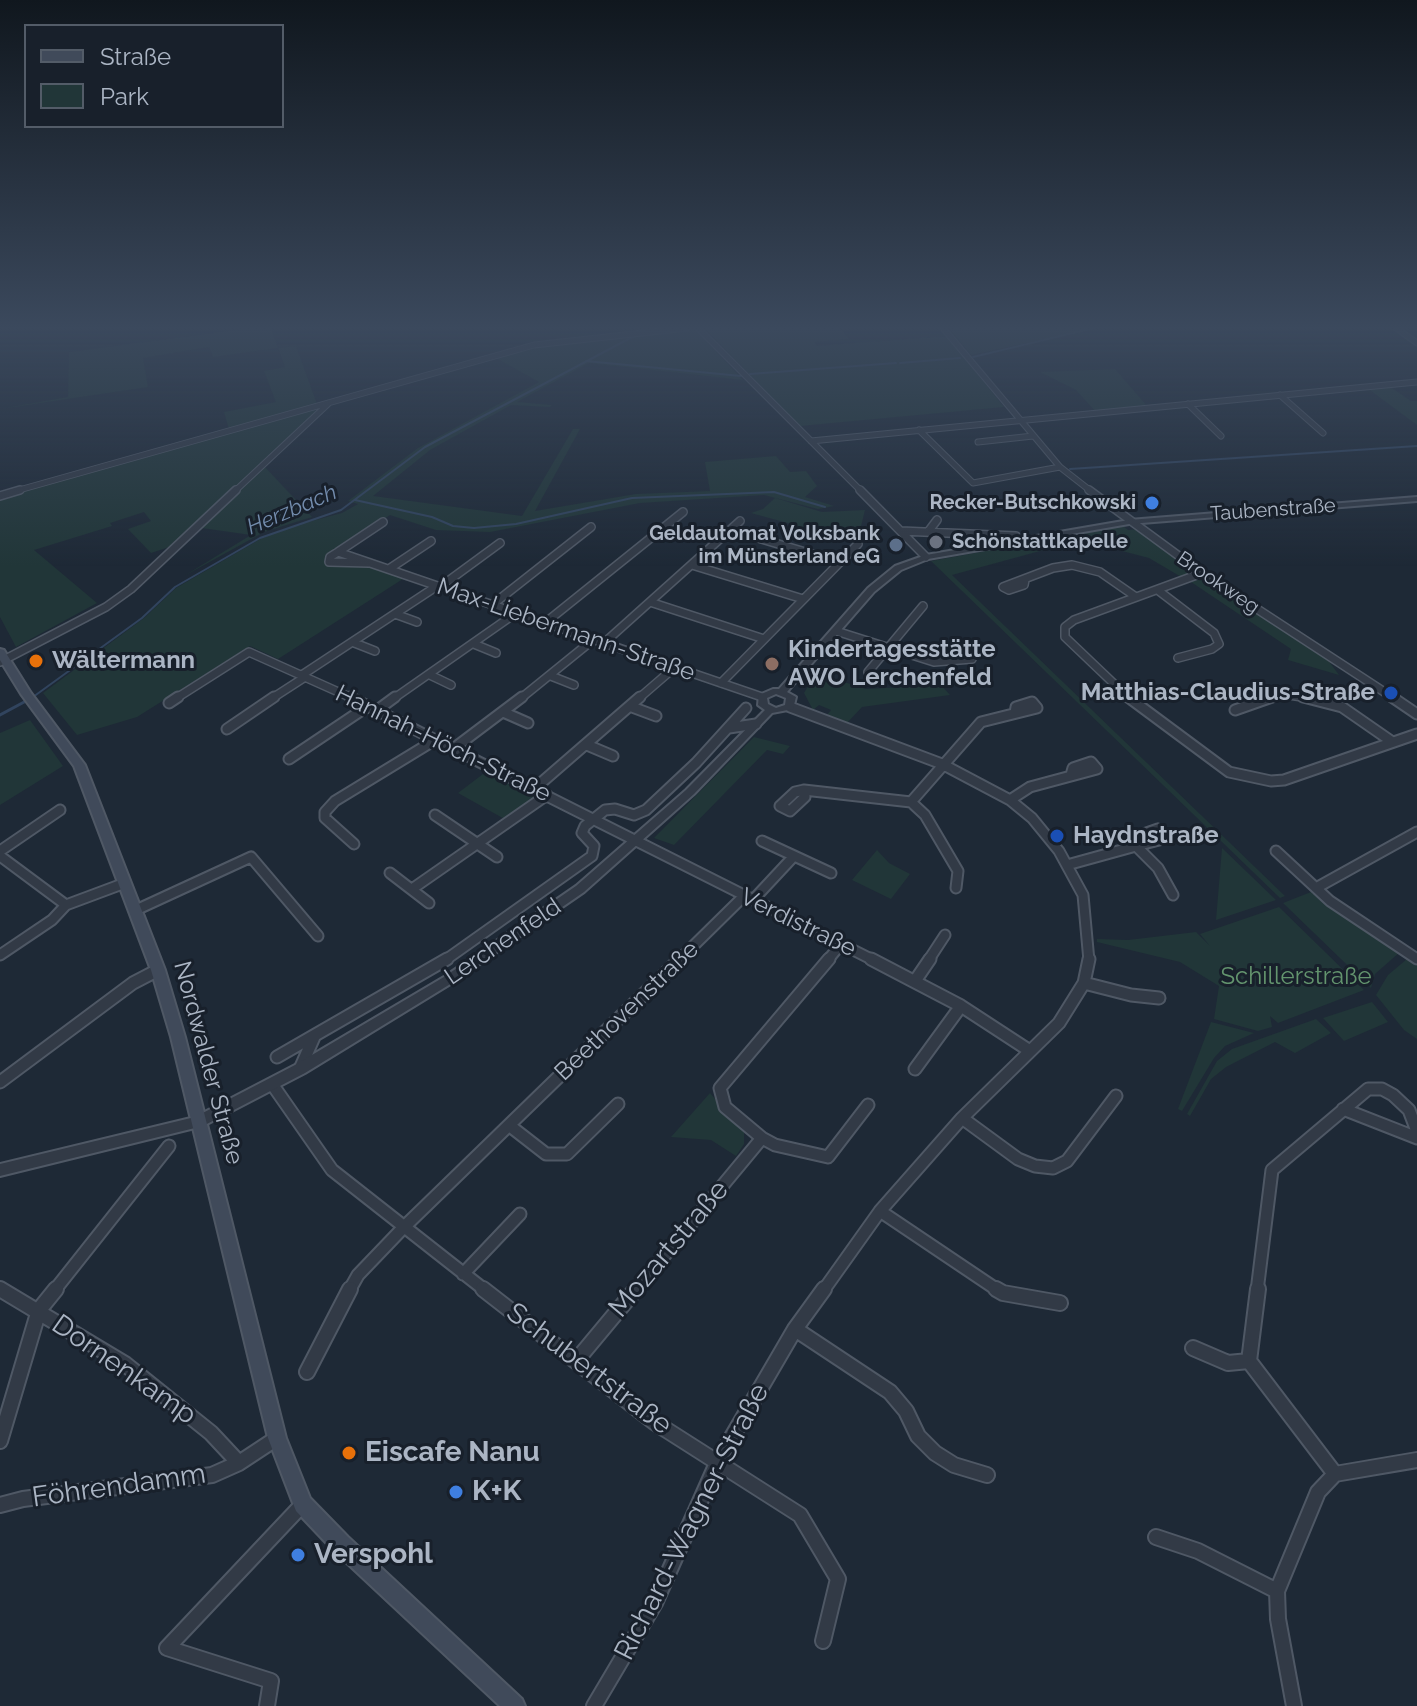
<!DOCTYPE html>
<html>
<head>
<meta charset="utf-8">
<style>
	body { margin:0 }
	#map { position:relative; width:1417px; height:1706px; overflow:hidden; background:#1e2936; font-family:Raleway,sans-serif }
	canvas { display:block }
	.legend { position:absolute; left:24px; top:24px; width:260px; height:104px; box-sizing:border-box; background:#18202b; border:2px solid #535c68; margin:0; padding:10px 14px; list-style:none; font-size:24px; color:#abb5c4 }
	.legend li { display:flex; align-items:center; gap:16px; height:40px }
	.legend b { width:40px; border:2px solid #535c68 }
</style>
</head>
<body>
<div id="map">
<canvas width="1417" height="1706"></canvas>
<ul class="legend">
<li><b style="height:10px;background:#404a5a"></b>Straße</li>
<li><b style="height:22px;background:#213638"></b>Park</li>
</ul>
</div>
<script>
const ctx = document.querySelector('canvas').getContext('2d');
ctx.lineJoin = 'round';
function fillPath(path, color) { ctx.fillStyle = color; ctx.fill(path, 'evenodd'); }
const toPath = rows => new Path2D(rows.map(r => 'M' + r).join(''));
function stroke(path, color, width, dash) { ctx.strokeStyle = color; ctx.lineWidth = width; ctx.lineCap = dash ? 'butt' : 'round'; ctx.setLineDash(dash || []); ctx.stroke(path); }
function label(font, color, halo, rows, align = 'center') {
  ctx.font = font + ' Raleway,sans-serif'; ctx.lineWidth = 6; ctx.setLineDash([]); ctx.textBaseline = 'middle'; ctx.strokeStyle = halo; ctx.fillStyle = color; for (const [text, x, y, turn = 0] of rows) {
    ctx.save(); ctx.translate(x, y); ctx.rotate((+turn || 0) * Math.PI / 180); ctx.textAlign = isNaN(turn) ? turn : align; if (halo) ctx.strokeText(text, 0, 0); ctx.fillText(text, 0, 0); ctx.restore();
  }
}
const green = toPath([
	[251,328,271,328,278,348,296,346,317,404,229,429,224,412,276,402,264,371,285,367,278,348,213,357,209,347,143,358,148,387,0,409,68,397,69,352],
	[704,328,840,328,849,339,815,342,816,346,947,336,1004,407,800,426],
	[949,328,1098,328,971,355],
	[695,329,743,380,589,363,517,402,552,405,550,407,511,405,430,450,373,496,522,516,573,429,580,429,535,511,636,494,710,491,705,462,776,456,790,472,806,471,817,486,805,497,834,506,818,509,764,495,640,503,490,532,436,530,390,515,325,557,325,563,333,566,369,565,406,577,278,659,250,646,137,717,77,735,43,693,144,618,176,588,262,538,289,527,342,513,358,504,348,501,418,448,539,382,496,358,559,342],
	[1115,369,1147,406,1095,411,1076,390,1040,372],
	[1389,386,1411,401,1417,401,1417,425,1367,388],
	[323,405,175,545,151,553,128,529,151,521,144,512,110,523,112,526,34,550,97,603,16,647,0,617,0,497],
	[264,466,312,517,264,532,184,576,251,535,202,528],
	[775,498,822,512,865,510,857,542,751,513,763,509],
	[1123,526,1128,530,1139,529,1202,573,1183,578,1149,558,1107,547,1062,549,1062,545,952,575,1285,896,1280,898,931,561],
	[1208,577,1322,652,1339,675,1288,660,1291,649,1191,582],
	[816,673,866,689,941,685,950,695,862,707,847,723,827,715,831,710,819,705,813,710,804,693],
	[30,720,63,766,0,805,0,733],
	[754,737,790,746,783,754,767,750,674,845,654,838],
	[487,771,539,797,508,821,458,793],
	[1222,848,1276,900,1216,920],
	[877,850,889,863,910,874,891,899,852,880],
	[1311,892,1400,952,1375,974,1371,988,1283,903],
	[1279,907,1364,990,1278,1023,1270,1016,1272,1027,1258,1031,1214,1019,1219,986,1180,962,1097,942,1097,939,1128,940,1196,932,1210,946,1200,934],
	[1407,959,1417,966,1417,1039,1404,1030,1376,995,1388,975],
	[1372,1002,1388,1022,1344,1041,1323,1018],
	[1316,1019,1331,1033,1295,1053,1275,1042,1226,1067,1211,1079,1190,1116,1187,1114,1217,1061,1232,1049],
	[1211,1022,1254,1033,1225,1046,1214,1058,1182,1111,1178,1109],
	[710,1093,744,1132,744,1144,736,1156,711,1140,671,1137]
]);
const streamFar1 = toPath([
	[973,357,1094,328],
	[586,361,741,376],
	[900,363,960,358],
	[750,374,896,363],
	[1070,469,1417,446],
	[355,500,432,517,453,526,474,528,516,524,632,498,774,492,825,507],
	[33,697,142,618,175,587,260,538,341,510,425,447,636,335]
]);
const stream = toPath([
	[0,715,26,701]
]);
const minorFar4 = toPath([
	[698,328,862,492],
	[943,328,1060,467,1092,492],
	[1396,328,1417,343],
	[1280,395,1323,433],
	[1188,404,1221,436],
	[919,430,973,483,1060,467],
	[811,441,1417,382],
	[978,442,1033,436],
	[12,492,534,345,687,328],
	[234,492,328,404]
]);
const minorFar3 = toPath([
	[860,490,926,557],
	[1089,490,1202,573,1395,699],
	[0,496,20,490],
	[731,530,839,562],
	[901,531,1016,536],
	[928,532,937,520],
	[338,552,383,522],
	[369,563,329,562,330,557,338,552,762,697],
	[692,565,803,599],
	[389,569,431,541],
	[1025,580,1024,585,1009,590,1003,587,1053,568,1072,565,1100,572,1136,597],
	[440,587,500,543],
	[1159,591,1214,633,1219,644,1212,649,1178,658],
	[650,602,764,639],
	[492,605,591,527],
	[395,614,417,622],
	[545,623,683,512],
	[836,631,934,662,972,659],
	[352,642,375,651],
	[604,643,740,521],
	[474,644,496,653],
	[0,662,106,607,131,589,236,490],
	[868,672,923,606],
	[302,675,437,586],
	[430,675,451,685],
	[551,676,574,685],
	[721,683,858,544],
	[175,699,249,652,354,699],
	[271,699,305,677],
	[393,699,516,613],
	[520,699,594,639],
	[638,699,675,667],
	[1130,699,1065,637,1065,627,1074,620,1202,573],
	[1266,699,1282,694,1316,699]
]);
const minorFar2 = toPath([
	[350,697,875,961],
	[1128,697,1229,772,1271,781,1284,780,1417,734],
	[1303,697,1342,707,1391,741],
	[1392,697,1417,714],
	[169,703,178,697],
	[632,707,656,716],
	[790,707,942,764,1010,800,1032,818,1059,851,1083,895,1089,961],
	[1235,710,1272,697],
	[376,711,395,697],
	[503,712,528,723],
	[729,728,756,724],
	[227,729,274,697],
	[587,745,613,756],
	[453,749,522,697],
	[289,759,368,706],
	[534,789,640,697],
	[804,790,911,802],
	[804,790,805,797,790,811,780,806,795,792,804,790],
	[1010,800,1030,787,1097,769,1091,762,1073,768,1071,775],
	[435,815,497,857],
	[1158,829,1167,838,1136,846,1138,836,1158,829],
	[762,841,831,873],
	[354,844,325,818,325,812,335,801,435,740],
	[1136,846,1158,868,1173,895],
	[0,851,60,810],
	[1276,851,1330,901,1417,959],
	[0,856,66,905],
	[1067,865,1136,846],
	[390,873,429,903],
	[956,888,958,871,925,815,911,802,981,722,1037,708,1032,702,1016,707,1015,713],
	[1316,888,1417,832],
	[412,889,547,795],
	[753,900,794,856],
	[136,910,251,857,318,936],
	[0,955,52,920,66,905,125,883],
	[444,961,592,856,594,846,582,833,585,826,605,810,615,809,634,815,646,810,696,763,746,708],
	[678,961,744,896],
	[827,961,841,944],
	[928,961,945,935]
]);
const minorFar1 = toPath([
	[871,959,961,1006,1030,1051],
	[915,981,930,959],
	[1084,983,1131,995,1159,998],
	[277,1057,447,959],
	[300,1069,314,1037],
	[915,1069,961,1006],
	[0,1082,133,983,158,970],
	[272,1084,332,1170,486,1291],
	[1343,1109,1417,1138],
	[962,1118,1018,1159,1035,1166,1053,1168,1067,1161,1116,1096],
	[510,1126,546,1154,567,1154,618,1104],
	[762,1138,775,1145,828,1157,868,1105],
	[880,1211,999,1291],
	[463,1274,520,1214],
	[0,1289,3,1291],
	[54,1291,169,1146],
	[349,1291,358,1275,403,1228,680,959],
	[635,1291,762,1138,725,1107,720,1088,829,959],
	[823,1291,880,1211,962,1118,1059,1023,1084,983,1089,959],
	[1257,1291,1272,1170,1368,1089,1382,1089,1393,1095,1409,1110,1417,1131]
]);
const minor = toPath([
	[0,1289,125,1364,211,1433,239,1463],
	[483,1289,654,1422,800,1515,838,1579,823,1641],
	[996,1289,1003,1293,1060,1303],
	[1258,1289,1249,1361,1335,1474],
	[795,1329,890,1392,906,1411,918,1436,935,1453,954,1465,987,1475],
	[1193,1348,1228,1363,1249,1361],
	[576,1361,636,1289],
	[307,1372,350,1289],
	[0,1441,39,1310,56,1289],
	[0,1505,23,1499,212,1475,239,1463,277,1438],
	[1156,1537,1198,1551,1277,1591],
	[267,1706,271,1681,167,1648,303,1504],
	[594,1706,655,1603,718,1461,795,1329,824,1289],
	[1294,1706,1278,1619,1277,1591,1318,1492,1335,1474,1417,1460]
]);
const tertiary = toPath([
	[1417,497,1417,501,1129,524,928,559,901,570,874,592,787,692,796,697,793,709,772,713,694,794,584,892,452,983,305,1073,203,1126,0,1176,0,1164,195,1117,295,1065,444,977,576,886,686,790,765,710,758,705,759,695,773,689,779,689,868,588,895,566,926,555,1129,520,1417,497],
	[776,694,786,698,785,705,776,708,768,704,767,698,776,694]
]);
const secondary = toPath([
	[0,649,4,650,31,693,85,765,165,970,185,1037,286,1438,310,1498,348,1537,522,1699,525,1706,500,1706,334,1551,296,1511,268,1438,171,1037,151,970,74,766,21,694,0,660,0,649]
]);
const markers = [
	[1152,503,8,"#3f7fe0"],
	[936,542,8,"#6b7280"],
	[896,545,8,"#5c6f8a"],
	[36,661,8,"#e8710a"],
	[772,664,8,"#8d6e63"],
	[1391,693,8,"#1a4fb4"],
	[1057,836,8,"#1a4fb4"],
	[349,1453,8,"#e8710a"],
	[456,1492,8,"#3f7fe0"],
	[298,1555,8,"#3f7fe0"]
];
const farPoinames = [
	["Recker-Butschkowski",1136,503],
	["Geldautomat Volksbank",880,534],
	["im Münsterland eG",880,557],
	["Schönstattkapelle",952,542,"left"]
];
const farStreetnames = [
	["Taubenstraße",1273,510,-4],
	["Brookweg",1218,583,34]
];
const farWaternames = [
	["Herzbach",292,510,-23]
];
const streetNames = [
	["Max-Liebermann-Straße",566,630,19],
	["Hannah-Höch-Straße",443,744,26],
	["Verdistraße",798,923,26],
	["Lerchenfeld",503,942,-34],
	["Beethovenstraße",627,1011,-44],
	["Nordwalder Straße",208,1063,75]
];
const poiNames = [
	["Kindertagesstätte",788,650],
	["AWO Lerchenfeld",788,678],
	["Wältermann",52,661],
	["Matthias-Claudius-Straße",1375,693,"right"],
	["Haydnstraße",1073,836]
];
const parkNames = [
	["Schillerstraße",1296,977]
];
const nearStreetnames = [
	["Mozartstraße",669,1249,-50],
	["Schubertstraße",589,1369,37],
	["Dornenkamp",124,1370,35],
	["Föhrendamm",119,1486,-8],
	["Richard-Wagner-Straße",692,1522,-63]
];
const nearPoinames = [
	["Eiscafe Nanu",365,1453],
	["K+K",472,1492],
	["Verspohl",314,1555]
];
fillPath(green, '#213638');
stroke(streamFar1, '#31445e', 2);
stroke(stream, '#31445e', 3);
stroke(minorFar4, '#4f5865', 7);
stroke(minorFar3, '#4f5865', 10);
stroke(minorFar2, '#4f5865', 13);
stroke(minorFar1, '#4f5865', 15);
stroke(minor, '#4f5865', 18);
stroke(tertiary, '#4f5865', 4);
stroke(secondary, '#4f5865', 4);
stroke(minorFar4, '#323a46', 5);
stroke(minorFar3, '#323a46', 7);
stroke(minorFar2, '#323a46', 9);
stroke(minorFar1, '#323a46', 11);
stroke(minor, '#323a46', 14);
fillPath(tertiary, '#323a46');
fillPath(secondary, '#404a5a');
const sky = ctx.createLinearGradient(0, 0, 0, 566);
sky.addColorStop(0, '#10171e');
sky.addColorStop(0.58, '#3b495d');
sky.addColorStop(1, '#3b495d00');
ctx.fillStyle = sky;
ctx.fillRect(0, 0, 1417, 566);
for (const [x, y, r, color] of markers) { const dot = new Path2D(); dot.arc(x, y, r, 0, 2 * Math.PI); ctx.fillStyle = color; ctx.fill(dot); stroke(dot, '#18202b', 3); }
label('bold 20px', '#abb5c4', '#18202b', farPoinames, 'right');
label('20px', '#abb5c4', '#18202b', farStreetnames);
label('italic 22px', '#738cad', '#18202b', farWaternames);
label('24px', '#abb5c4', '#18202b', streetNames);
label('bold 24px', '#abb5c4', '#18202b', poiNames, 'left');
label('24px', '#63946e', '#18202b', parkNames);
label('28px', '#abb5c4', '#18202b', nearStreetnames);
label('bold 28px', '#abb5c4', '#18202b', nearPoinames, 'left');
</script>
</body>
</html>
